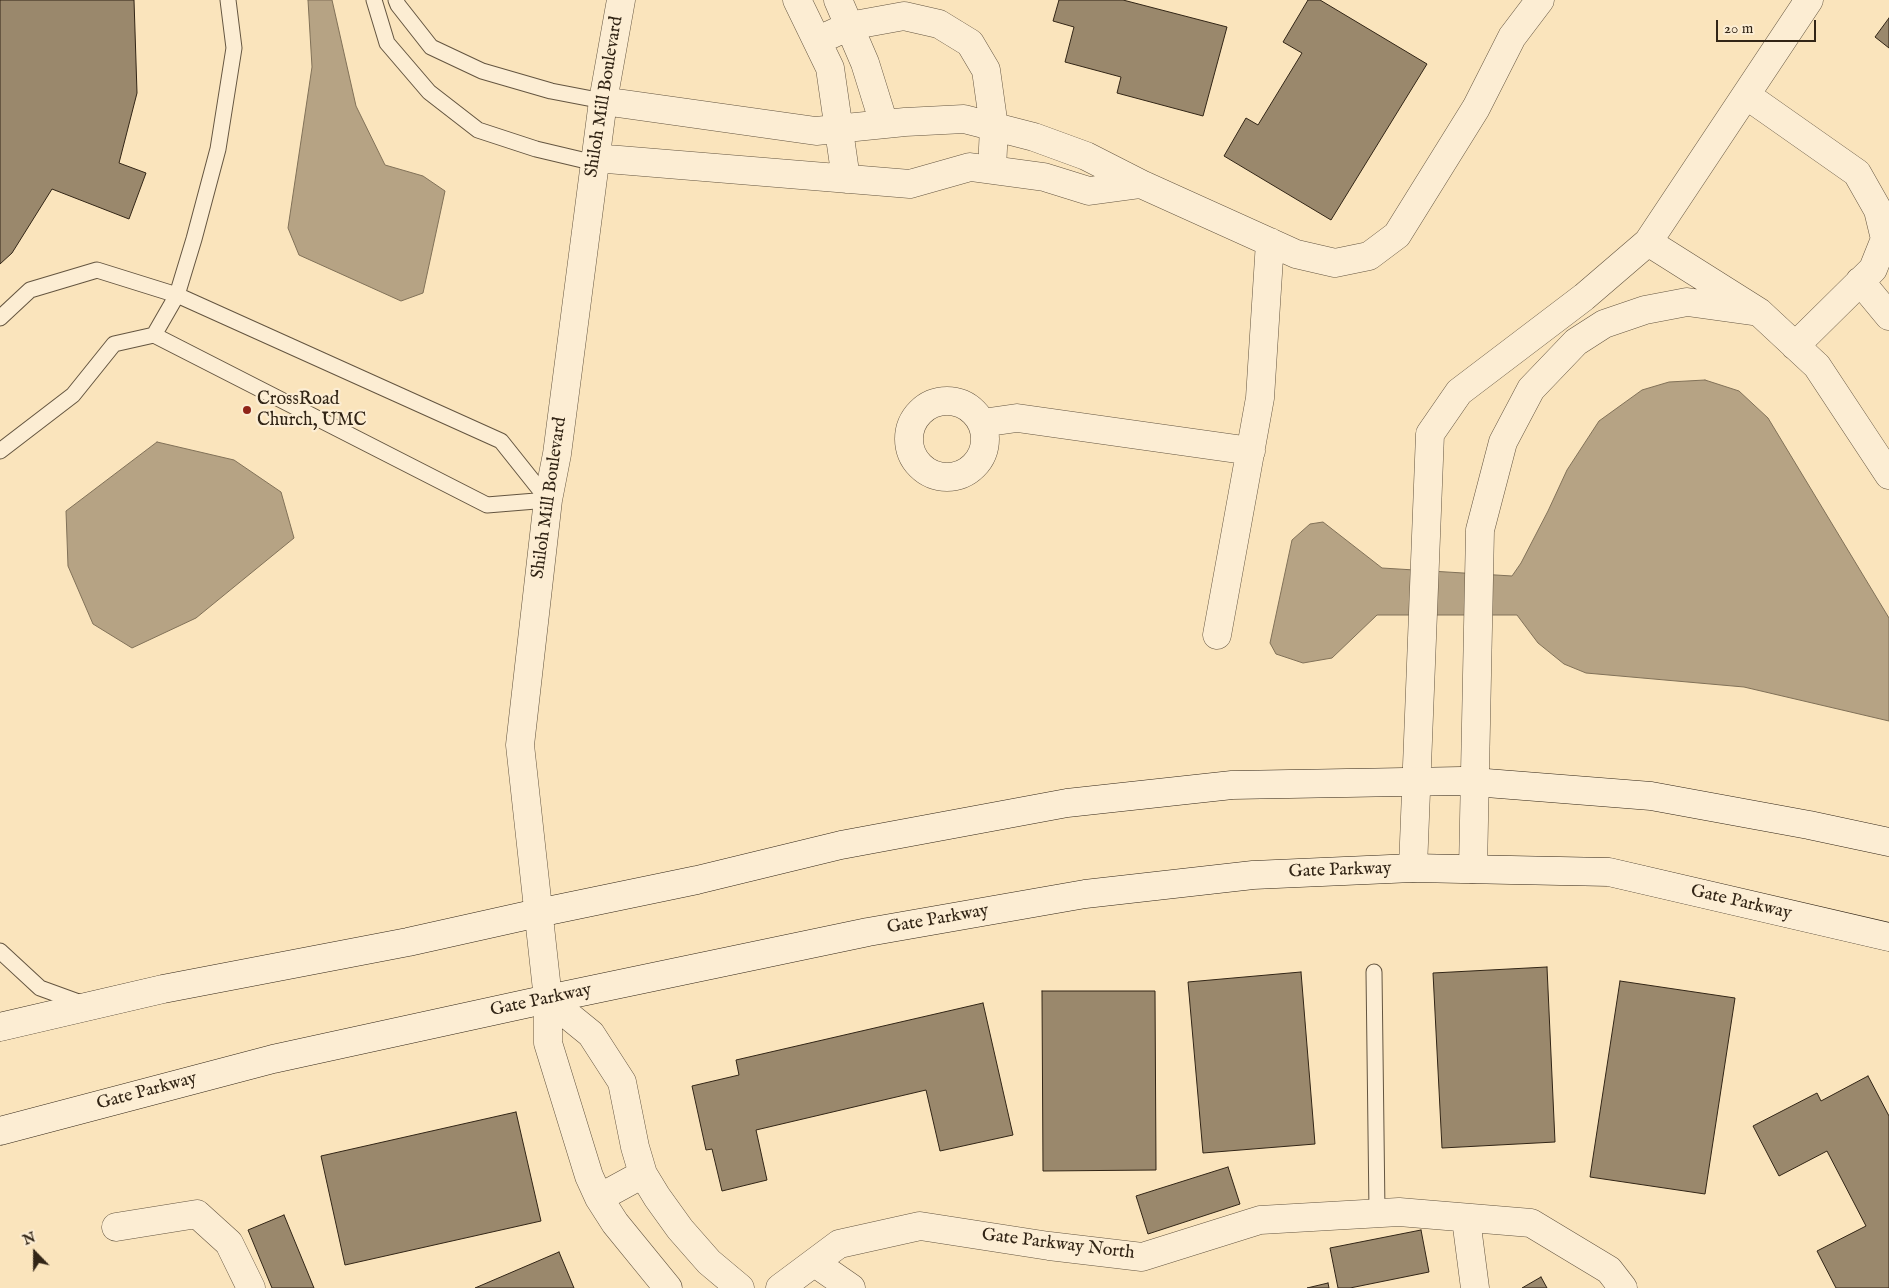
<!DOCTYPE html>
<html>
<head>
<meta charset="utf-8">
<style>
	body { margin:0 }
	#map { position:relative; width:1889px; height:1288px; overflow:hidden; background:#fae4bc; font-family:"IM FELL English",serif }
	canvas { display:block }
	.north { position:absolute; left:10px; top:1228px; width:50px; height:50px; -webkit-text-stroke:4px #fcedd3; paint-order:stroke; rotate:338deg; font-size:14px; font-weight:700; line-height:20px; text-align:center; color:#322516 }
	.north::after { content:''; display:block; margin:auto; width:18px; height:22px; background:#322516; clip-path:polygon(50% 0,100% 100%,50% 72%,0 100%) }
	.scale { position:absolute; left:1716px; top:20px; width:100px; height:22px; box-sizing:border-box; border:2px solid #322516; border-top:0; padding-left:6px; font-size:15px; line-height:18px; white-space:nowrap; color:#322516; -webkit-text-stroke:4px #fcedd3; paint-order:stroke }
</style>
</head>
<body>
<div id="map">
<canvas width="1889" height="1288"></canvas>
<div class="north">N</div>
<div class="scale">20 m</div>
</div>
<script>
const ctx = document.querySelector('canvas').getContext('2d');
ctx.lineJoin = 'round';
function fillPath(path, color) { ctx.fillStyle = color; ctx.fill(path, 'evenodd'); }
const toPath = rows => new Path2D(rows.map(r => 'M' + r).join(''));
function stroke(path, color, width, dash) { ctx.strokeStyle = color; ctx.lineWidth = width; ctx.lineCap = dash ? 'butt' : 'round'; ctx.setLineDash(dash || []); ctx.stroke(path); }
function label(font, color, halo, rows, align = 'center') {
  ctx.font = font + ' "IM FELL English",serif'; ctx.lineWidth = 4.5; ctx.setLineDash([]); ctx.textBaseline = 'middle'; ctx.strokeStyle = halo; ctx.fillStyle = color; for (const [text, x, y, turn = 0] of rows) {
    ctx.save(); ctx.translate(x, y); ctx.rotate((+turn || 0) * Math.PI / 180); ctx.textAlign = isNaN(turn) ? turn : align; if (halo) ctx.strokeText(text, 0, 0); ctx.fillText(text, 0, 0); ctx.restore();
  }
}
const water = toPath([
	[308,0,332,0,356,106,385,165,423,176,445,191,423,293,401,301,299,255,288,228,312,67,308,0],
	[1705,380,1739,391,1768,418,1889,618,1889,721,1744,687,1586,673,1564,664,1538,643,1517,615,1377,615,1332,658,1303,663,1276,654,1270,643,1292,540,1310,524,1323,522,1382,568,1512,576,1521,563,1548,511,1567,470,1599,421,1642,390,1669,382,1705,380],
	[157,442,234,460,281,492,294,538,196,618,132,648,93,624,68,566,66,511,157,442]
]);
const building = toPath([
	[0,0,134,0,137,93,119,163,146,173,129,219,52,189,12,253,0,264,0,0],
	[1059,0,1123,0,1227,27,1203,116,1117,93,1121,77,1065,62,1074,27,1053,21,1059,0],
	[1308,0,1320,0,1427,64,1331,220,1224,156,1246,118,1258,125,1302,53,1283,42,1308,0],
	[1889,18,1889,48,1875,37,1889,18],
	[1547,967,1555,1142,1442,1148,1433,973,1547,967],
	[1301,972,1315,1144,1203,1153,1188,982,1301,972],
	[1620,981,1735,998,1705,1194,1590,1177,1620,981],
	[1042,991,1155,991,1156,1170,1043,1171,1042,991],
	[983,1003,1013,1135,940,1151,926,1090,756,1130,767,1180,722,1191,712,1149,706,1150,692,1086,739,1075,736,1060,983,1003],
	[1868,1076,1889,1116,1889,1288,1836,1288,1817,1251,1866,1226,1827,1151,1779,1176,1753,1126,1817,1093,1821,1101,1868,1076],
	[516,1112,541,1221,345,1265,321,1156,516,1112],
	[1228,1167,1240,1204,1148,1234,1136,1196,1228,1167],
	[284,1215,314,1288,272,1288,248,1230,284,1215],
	[1421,1230,1429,1272,1350,1288,1338,1288,1330,1248,1421,1230],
	[559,1252,574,1288,475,1288,559,1252],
	[1541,1277,1547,1288,1522,1288,1541,1277],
	[1328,1283,1329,1288,1307,1288,1328,1283]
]);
const service = toPath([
	[374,0,387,43,429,92,478,130,536,149,595,163],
	[396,0,398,5,431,47,482,71,551,91,603,101],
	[0,318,30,290,97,270,177,295,501,441,548,500],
	[154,335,177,295,194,239,218,149,234,48,228,0],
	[0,451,73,395,114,344,154,335,487,505,548,500],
	[0,951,40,988,84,1004],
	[1374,972,1377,1212]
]);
const minor = toPath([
	[621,0,603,101,557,454,548,500,520,745,548,999,548,1043,589,1176,599,1198,615,1223,668,1288],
	[797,0,830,68,846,179],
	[838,0,865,63,884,124],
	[817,41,849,26,904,16,939,24,970,43,986,70,994,127,992,169],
	[1746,95,1857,173,1878,210,1885,239,1873,269,1795,346],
	[603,101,816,131,905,122,964,119,1034,137,1086,156,1141,184,1296,254,1335,263,1369,256,1397,235,1476,108,1512,37,1540,0],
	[595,158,910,184,970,167,1044,177,1089,191,1141,184],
	[1648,242,1759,312,1817,366,1889,475],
	[1860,281,1889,316],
	'909 439a38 38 0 1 1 76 0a38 38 0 1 1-76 0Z',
	[982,423,1017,418,1251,451],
	[1217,635,1260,398,1270,242],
	[1413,868,1430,434,1459,392,1584,297,1648,242,1809,0],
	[1473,869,1480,530,1503,442,1531,389,1576,342,1604,324,1645,310,1687,302,1759,312],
	[548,999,591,1034,622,1082,635,1147,643,1174,657,1197,680,1229,709,1262,740,1288],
	[599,1198,643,1174],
	[1466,1219,1475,1288],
	[116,1227,197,1214,229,1243,251,1288],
	[815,1263,851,1288],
	[780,1288,839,1244,920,1226,1049,1246,1142,1257,1260,1220,1399,1212,1531,1223,1609,1270,1623,1288]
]);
const secondary = toPath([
	[0,1027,163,989,408,942,538,913,697,880,841,845,1067,803,1232,785,1461,781,1651,796,1809,825,1889,842],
	[0,1131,273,1059,548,999,868,932,1085,894,1253,875,1413,868,1609,872,1889,937]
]);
const markers = [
	[247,410,5,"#8f2418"]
];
const streetNames = [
	["Shiloh Mill Boulevard",605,97,-81],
	["Shiloh Mill Boulevard",550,498,-82],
	["Gate Parkway",1340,871,-2],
	["Gate Parkway",1741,903,13],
	["Gate Parkway",938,920,-10],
	["Gate Parkway",541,1001,-12],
	["Gate Parkway",147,1092,-15],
	["Gate Parkway North",1058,1245,7]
];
const poiNames = [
	["CrossRoad",257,400],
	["Church, UMC",257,421]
];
fillPath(water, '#b6a384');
stroke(water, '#817158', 1);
fillPath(building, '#9a886c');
stroke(building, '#322516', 1);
stroke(service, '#645540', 17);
stroke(minor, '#645540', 29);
stroke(secondary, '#322516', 29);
stroke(service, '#fcedd3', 15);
stroke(minor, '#fcedd3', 28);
stroke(secondary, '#fcedd3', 28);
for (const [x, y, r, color] of markers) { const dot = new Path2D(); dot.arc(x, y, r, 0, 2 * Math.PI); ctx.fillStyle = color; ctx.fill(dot); stroke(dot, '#fcedd3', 2); }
label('18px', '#322516', '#fcedd3', streetNames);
label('18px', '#322516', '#fcedd3', poiNames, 'left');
</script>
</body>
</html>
